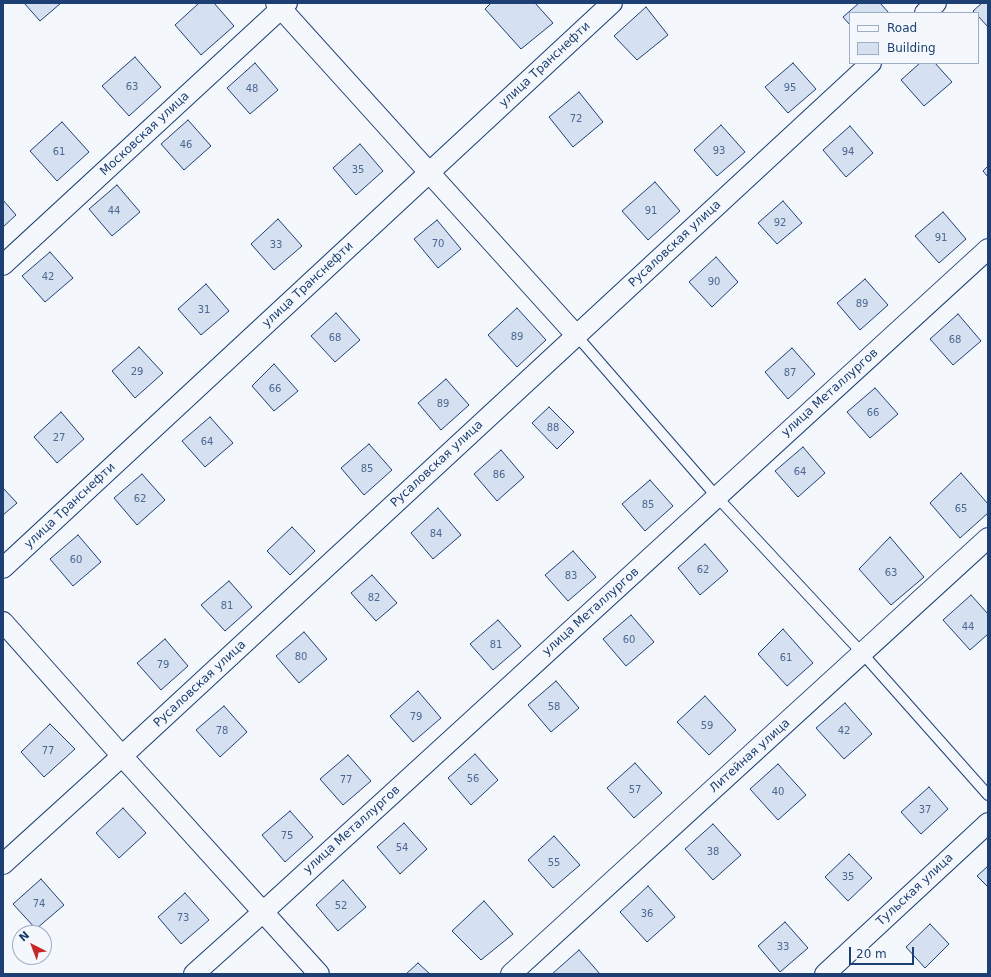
<!DOCTYPE html>
<html>
<head>
<meta charset="utf-8">
<style>
	body { margin:0 }
	#map { position:relative; width:991px; height:977px; overflow:hidden; background:#f4f7fb; font-family:"DejaVu Sans",sans-serif }
	canvas { display:block }
	.frame { position:absolute; inset:0; border:4px solid #1d3f73; pointer-events:none }
	.legend { position:absolute; left:849px; top:12px; width:130px; height:52px; box-sizing:border-box; background:#f4f7fb; border:1px solid #9eadc5; margin:0; padding:5px 7px; list-style:none; font-size:12px; color:#1d3f73 }
	.legend li { display:flex; align-items:center; gap:8px; height:20px }
	.legend b { width:20px; border:1px solid #9eadc5 }
	.north { position:absolute; left:12px; top:925px; width:40px; height:40px; box-sizing:border-box; background:#f4f7fb; border:1px solid #9eadc5; border-radius:50%; rotate:318deg; font-size:11px; font-weight:700; line-height:16px; text-align:center; color:#1d3f73 }
	.north::after { content:''; display:block; margin:auto; width:14px; height:18px; background:#c62828; clip-path:polygon(50% 0,100% 100%,50% 72%,0 100%) }
	.scale { position:absolute; left:849px; top:947px; width:65px; height:18px; box-sizing:border-box; border:2px solid #1d3f73; border-top:0; padding-left:5px; font-size:12px; line-height:14px; white-space:nowrap; color:#1d3f73; -webkit-text-stroke:3px #f4f7fb; paint-order:stroke }
</style>
</head>
<body>
<div id="map">
<canvas width="991" height="977"></canvas>
<div class="frame"></div>
<ul class="legend">
<li><b style="height:5px;background:#f4f7fb"></b>Road</li>
<li><b style="height:11px;background:#d5e0f0"></b>Building</li>
</ul>
<div class="north">N</div>
<div class="scale">20 m</div>
</div>
<script>
const ctx = document.querySelector('canvas').getContext('2d');
ctx.lineJoin = 'round';
function fillPath(path, color) { ctx.fillStyle = color; ctx.fill(path, 'evenodd'); }
const toPath = rows => new Path2D(rows.map(r => 'M' + r).join(''));
function stroke(path, color, width, dash) { ctx.strokeStyle = color; ctx.lineWidth = width; ctx.lineCap = dash ? 'butt' : 'round'; ctx.setLineDash(dash || []); ctx.stroke(path); }
function label(font, color, halo, rows, align = 'center') {
  ctx.font = font + ' "DejaVu Sans",sans-serif'; ctx.lineWidth = 3; ctx.setLineDash([]); ctx.textBaseline = 'middle'; ctx.strokeStyle = halo; ctx.fillStyle = color; for (const [text, x, y, turn = 0] of rows) {
    ctx.save(); ctx.translate(x, y); ctx.rotate((+turn || 0) * Math.PI / 180); ctx.textAlign = isNaN(turn) ? turn : align; if (halo) ctx.strokeText(text, 0, 0); ctx.fillText(text, 0, 0); ctx.restore();
  }
}
const building = toPath([
	[24,3,61,3,40,21,24,3],
	[199,3,214,3,234,26,201,55,175,25,199,3],
	[491,3,535,3,553,23,521,49,485,9,491,3],
	[859,3,880,3,889,13,850,13,850,25,843,17,859,3],
	[982,3,988,3,988,27,978,16,978,13,975,13,973,11,982,3],
	[646,7,668,35,637,60,614,36,646,7],
	[135,57,161,87,129,116,102,86,135,57],
	[255,63,278,90,250,114,227,88,255,63],
	[793,63,816,89,788,113,765,87,793,63],
	[920,63,935,63,952,82,924,106,901,80,920,63],
	[579,92,603,122,573,147,549,117,579,92],
	[188,120,211,146,184,170,161,144,188,120],
	[62,122,89,152,57,181,30,151,62,122],
	[721,125,745,152,717,176,694,150,721,125],
	[850,126,873,153,846,177,823,150,850,126],
	[360,144,383,171,356,195,333,168,360,144],
	[988,166,988,177,983,171,988,166],
	[655,182,680,211,648,240,622,211,655,182],
	[117,185,140,212,112,236,89,209,117,185],
	[3,200,16,215,3,227,3,200],
	[783,201,802,223,777,244,758,223,783,201],
	[943,212,966,239,939,263,915,236,943,212],
	[278,219,302,246,274,270,251,244,278,219],
	[437,220,461,249,438,268,414,239,437,220],
	[50,252,73,278,45,302,22,276,50,252],
	[716,257,738,282,712,307,689,282,716,257],
	[865,279,888,305,860,330,837,303,865,279],
	[206,284,229,311,201,335,178,309,206,284],
	[517,308,546,340,517,367,488,335,517,308],
	[336,313,360,340,335,362,311,336,336,313],
	[958,314,981,341,953,365,930,339,958,314],
	[139,347,163,373,135,398,112,371,139,347],
	[792,348,815,374,788,399,765,372,792,348],
	[274,364,298,391,274,411,252,386,274,364],
	[446,379,469,405,441,430,418,403,446,379],
	[875,388,898,414,870,438,847,412,875,388],
	[549,407,574,432,557,449,532,423,549,407],
	[61,412,84,439,57,463,34,437,61,412],
	[210,417,233,443,205,467,182,441,210,417],
	[369,444,392,470,364,495,341,468,369,444],
	[803,447,825,473,798,497,775,471,803,447],
	[501,450,524,477,497,501,474,474,501,450],
	[961,473,988,504,988,513,960,538,930,503,961,473],
	[142,474,165,500,137,525,114,498,142,474],
	[650,480,673,506,645,531,622,504,650,480],
	[3,488,17,503,3,515,3,488],
	[438,508,461,535,433,559,411,533,438,508],
	[292,527,315,551,290,575,267,551,292,527],
	[78,535,101,562,73,586,50,559,78,535],
	[890,537,924,577,891,605,859,569,890,537],
	[705,544,728,571,700,595,678,568,705,544],
	[573,551,596,577,568,601,545,575,573,551],
	[372,575,397,603,376,621,351,593,372,575],
	[229,581,252,607,225,631,201,605,229,581],
	[971,595,988,614,988,634,970,650,943,620,971,595],
	[631,615,654,642,626,666,603,639,631,615],
	[498,620,521,646,493,670,470,644,498,620],
	[783,629,813,663,787,686,758,654,783,629],
	[304,632,327,659,299,683,276,656,304,632],
	[165,639,188,666,161,690,137,663,165,639],
	[556,681,579,708,551,732,528,705,556,681],
	[418,691,441,718,413,742,390,716,418,691],
	[705,696,736,730,709,755,677,722,705,696],
	[845,703,872,734,844,759,816,728,845,703],
	[224,706,247,732,220,757,196,730,224,706],
	[50,724,75,749,44,777,21,752,50,724],
	[475,754,498,780,471,805,448,778,475,754],
	[348,755,371,781,343,805,320,779,348,755],
	[635,763,662,793,634,818,607,788,635,763],
	[778,764,806,795,778,820,750,789,778,764],
	[929,787,948,809,921,834,901,812,929,787],
	[123,808,146,833,119,858,96,833,123,808],
	[290,811,313,837,285,862,262,835,290,811],
	[404,823,427,849,400,874,377,847,404,823],
	[713,824,741,855,713,880,685,849,713,824],
	[554,836,580,865,553,888,528,860,554,836],
	[849,854,872,878,848,901,825,877,849,854],
	[988,866,988,887,977,876,988,866],
	[41,879,64,905,36,929,13,904,41,879],
	[343,880,366,907,338,931,316,905,343,880],
	[648,886,675,917,647,942,620,912,648,886],
	[185,893,209,920,181,944,158,917,185,893],
	[484,901,513,934,481,960,452,931,484,901],
	[785,922,808,948,780,972,758,946,785,922],
	[930,924,949,944,925,968,906,947,930,924],
	[579,950,600,974,552,974,579,950],
	[418,963,430,974,406,974,418,963]
]);
const lane = toPath([
	[576,335,717,497,862,653,988,795]
]);
const street = toPath([
	[276,3,576,335],
	[925,13,936,3],
	[3,265,287,3],
	[3,568,612,3],
	[3,622,122,756,319,974],
	[3,864,122,756,871,63],
	[194,974,263,912,988,249],
	[511,974,988,538],
	[825,974,988,823]
]);
const numberNames = [
	["63",132,87],
	["95",790,88],
	["48",252,89],
	["72",576,119],
	["46",186,145],
	["93",719,151],
	["61",59,152],
	["94",848,152],
	["35",358,170],
	["44",114,211],
	["91",651,211],
	["92",780,223],
	["91",941,238],
	["70",438,244],
	["33",276,245],
	["42",48,277],
	["90",714,282],
	["89",862,304],
	["31",204,310],
	["89",517,337],
	["68",335,338],
	["68",955,340],
	["29",137,372],
	["87",790,373],
	["66",275,389],
	["89",443,404],
	["66",873,413],
	["88",553,428],
	["27",59,438],
	["64",207,442],
	["85",367,469],
	["64",800,472],
	["86",499,475],
	["62",140,499],
	["85",648,505],
	["65",961,509],
	["84",436,534],
	["60",76,560],
	["62",703,570],
	["63",891,573],
	["83",571,576],
	["82",374,598],
	["81",227,606],
	["44",968,627],
	["60",629,640],
	["81",496,645],
	["80",301,657],
	["61",786,658],
	["79",163,665],
	["58",554,707],
	["79",416,717],
	["59",707,726],
	["78",222,731],
	["42",844,731],
	["77",48,751],
	["56",473,779],
	["77",346,780],
	["57",635,790],
	["40",778,792],
	["37",925,810],
	["75",287,836],
	["54",402,848],
	["38",713,852],
	["55",554,863],
	["35",848,877],
	["74",39,904],
	["52",341,906],
	["36",647,914],
	["73",183,918],
	["33",783,947]
];
const streetNames = [
	["улица Транснефти",545,65,-43],
	["Московская улица",145,134,-43],
	["Русаловская улица",675,244,-43],
	["улица Транснефти",308,285,-43],
	["улица Металлургов",830,393,-42],
	["Русаловская улица",437,464,-43],
	["улица Транснефти",70,506,-43],
	["улица Металлургов",591,612,-42],
	["Русаловская улица",200,684,-43],
	["Литейная улица",750,756,-42],
	["улица Металлургов",352,830,-42],
	["Тульская улица",915,890,-43]
];
fillPath(building, '#d5e0f0');
stroke(building, '#1d3f73', 1);
stroke(lane, '#1d3f73', 12);
stroke(street, '#1d3f73', 22);
stroke(lane, '#f4f7fb', 10);
stroke(street, '#f4f7fb', 20);
label('10px', '#4b6792', null, numberNames);
label('12px', '#1d3f73', '#f4f7fb', streetNames);
</script>
</body>
</html>
